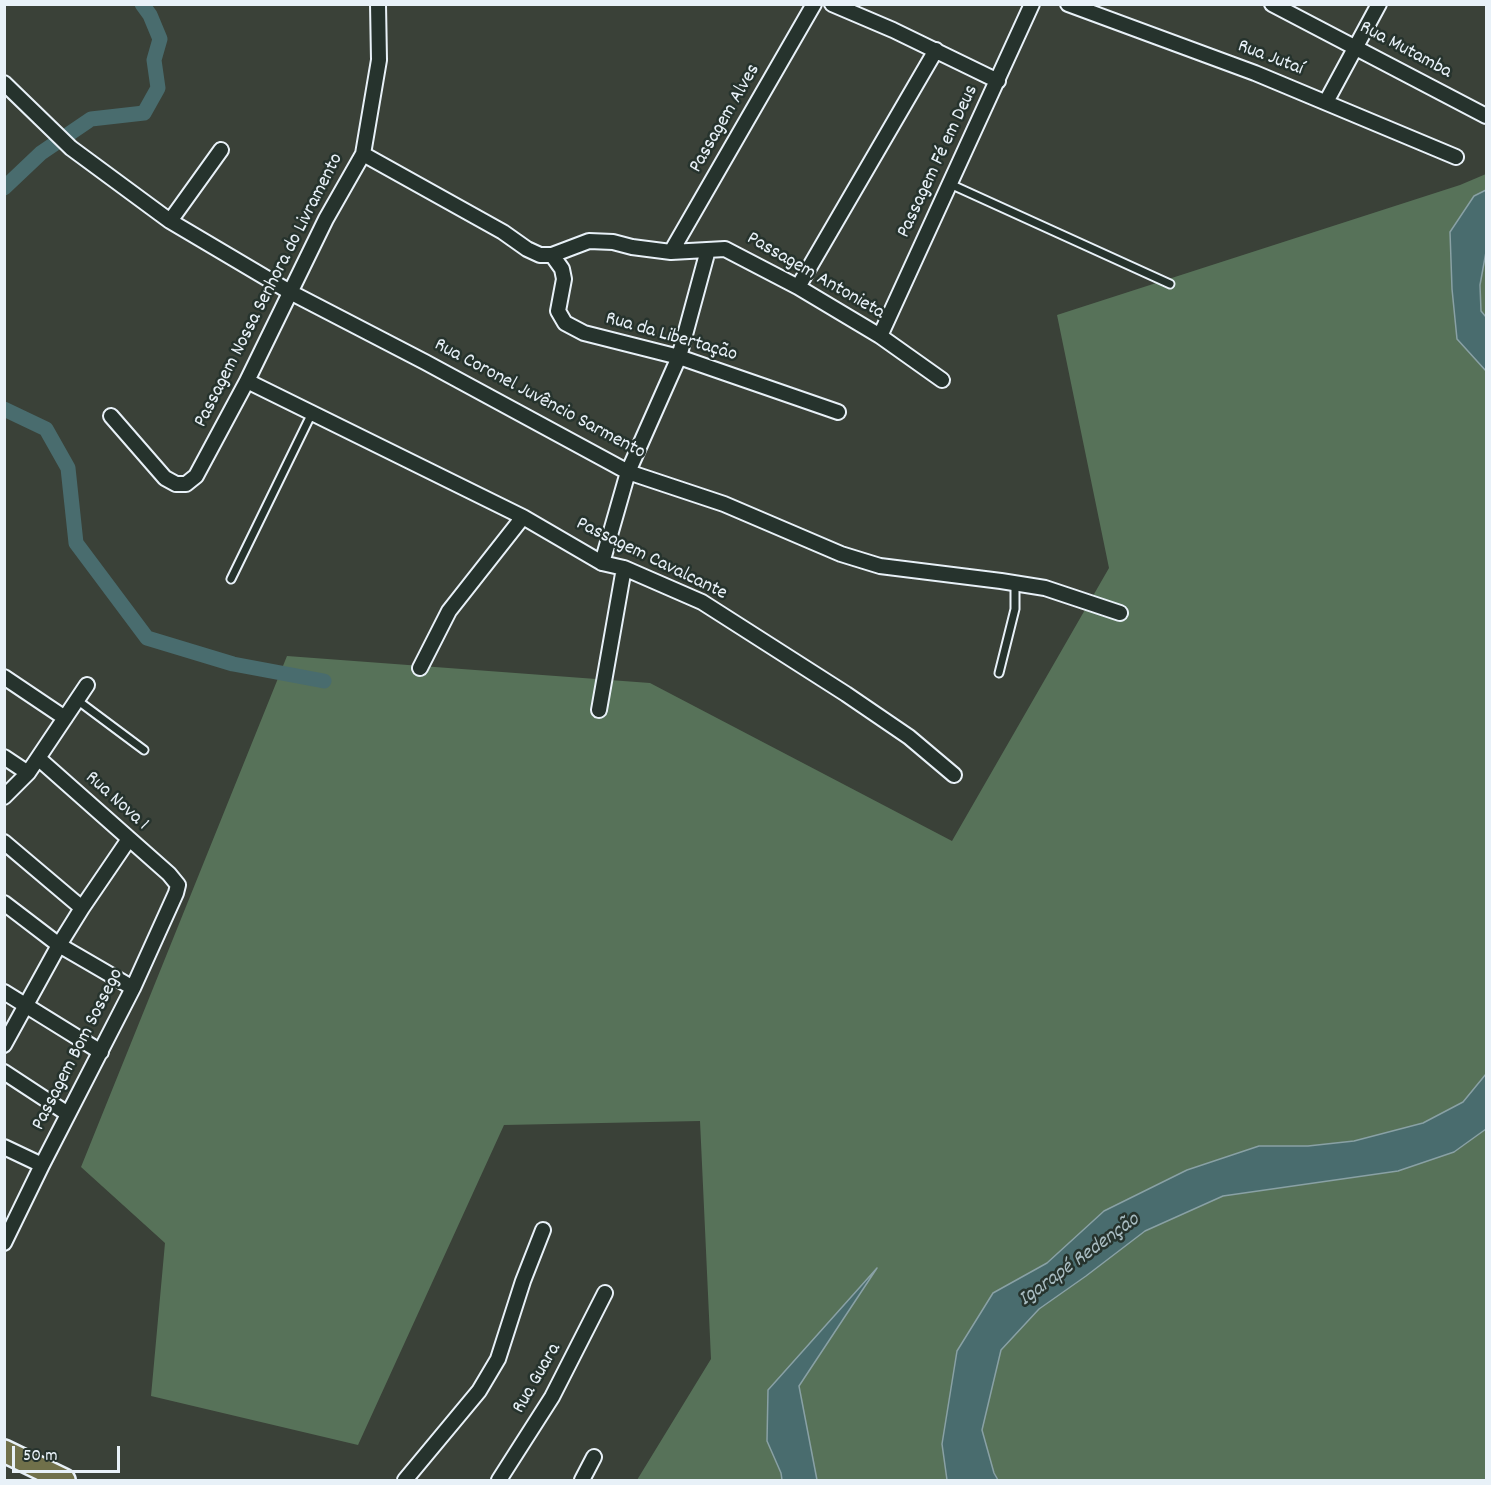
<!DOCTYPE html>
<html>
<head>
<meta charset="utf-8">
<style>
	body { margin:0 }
	#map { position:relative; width:1491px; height:1485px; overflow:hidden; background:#3a4138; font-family:Dekko,sans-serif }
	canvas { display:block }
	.frame { position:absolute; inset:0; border:6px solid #e8f1f8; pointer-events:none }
	.scale { position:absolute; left:12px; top:1446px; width:108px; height:27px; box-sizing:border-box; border:3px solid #e8f1f8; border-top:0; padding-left:8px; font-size:18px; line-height:21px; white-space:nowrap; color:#e8f1f8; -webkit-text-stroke:4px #26332d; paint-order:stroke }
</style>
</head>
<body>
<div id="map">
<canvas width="1491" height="1485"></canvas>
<div class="frame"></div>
<div class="scale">50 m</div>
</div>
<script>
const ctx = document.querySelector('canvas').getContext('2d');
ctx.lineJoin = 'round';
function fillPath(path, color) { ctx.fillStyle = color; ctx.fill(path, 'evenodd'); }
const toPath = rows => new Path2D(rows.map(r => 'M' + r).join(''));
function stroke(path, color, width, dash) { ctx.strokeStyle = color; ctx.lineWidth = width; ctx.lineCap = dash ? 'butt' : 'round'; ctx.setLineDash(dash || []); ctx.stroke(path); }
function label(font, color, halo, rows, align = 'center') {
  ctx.font = font + ' Dekko,sans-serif'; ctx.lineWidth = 5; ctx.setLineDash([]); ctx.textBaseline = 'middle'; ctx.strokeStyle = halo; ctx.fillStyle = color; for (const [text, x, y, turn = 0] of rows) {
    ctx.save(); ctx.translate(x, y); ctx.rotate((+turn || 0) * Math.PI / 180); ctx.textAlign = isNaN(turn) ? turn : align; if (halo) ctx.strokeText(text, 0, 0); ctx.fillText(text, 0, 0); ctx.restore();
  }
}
const green = toPath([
	[1486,174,1486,1480,637,1480,711,1359,700,1121,504,1125,358,1445,151,1396,165,1243,81,1167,287,656,650,683,952,841,1109,568,1057,315,1460,185]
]);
const water = toPath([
	[1486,190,1486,252,1480,285,1481,311,1486,317,1486,371,1457,339,1452,289,1450,232,1474,196,1486,190],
	[1486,1074,1486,1129,1454,1152,1398,1171,1223,1196,1145,1231,1086,1276,1039,1309,1001,1350,982,1430,994,1473,998,1480,947,1480,942,1444,957,1351,993,1293,1047,1263,1104,1211,1187,1170,1259,1146,1308,1146,1354,1141,1423,1123,1463,1102,1486,1074],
	[877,1268,799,1386,817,1480,782,1480,781,1473,767,1441,768,1390,877,1268]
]);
const canal = toPath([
	[4,188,41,153,91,119,144,113,158,88,154,60,160,39,150,15,142,4],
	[4,409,46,429,68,468,76,543,147,638,233,664,324,681]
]);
const service = toPath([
	[950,184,1170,284],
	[231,579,312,413],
	[999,673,1015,609,1015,583],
	[77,700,144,750]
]);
const minor = toPath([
	[832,4,893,30,998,81],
	[1068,4,1255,73,1456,157],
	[1272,4,1486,116],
	[4,83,71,148,170,221,290,292,425,362,628,472,724,504,841,554,880,566,1001,581,1045,588,1120,613],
	[1326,102,1379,4],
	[363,154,503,232,527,249,540,255,552,255,589,241,613,242,632,247,671,252,725,249,798,287,880,336,942,380],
	[170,221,221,150],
	[671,252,814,4],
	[552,255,562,269,564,279,558,311,565,323,584,333,679,357,838,412],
	[798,287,936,50],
	[880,336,1032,4],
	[247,381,523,517,602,563,624,568,702,602,846,694,909,737,954,775],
	[111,416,165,478,176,484,186,484,196,476,247,381,326,219,363,154,379,60,378,4],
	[602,563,628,472,679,357,708,250],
	[420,668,449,611,523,517],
	[4,677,65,718],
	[599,710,624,568],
	[4,757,28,773],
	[4,797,28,773,87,685],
	[4,842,82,908,59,945,4,1045],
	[4,903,59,945,133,988],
	[82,908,129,839],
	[4,992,101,1052],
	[4,1072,68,1114],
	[4,1147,42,1165],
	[4,1243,42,1165,133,988,176,893,178,885,169,874,38,758],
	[405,1480,479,1391,498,1359,523,1281,543,1230],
	[499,1480,552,1397,605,1293],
	[582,1480,594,1457]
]);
const primary = toPath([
	[4,1451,64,1480]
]);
const streetNames = [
	["Rua Mutamba",1405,51,28],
	["Rua Jutaí",1270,59,21],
	["Passagem Alves",726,119,-60],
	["Passagem Fé em Deus",939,162,-65],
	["Passagem Antonieta",815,277,30],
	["Passagem Nossa Senhora do Livramento",270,291,-63],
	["Rua da Libertação",671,338,16],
	["Rua Coronel Juvêncio Sarmento",539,400,28],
	["Passagem Cavalcante",651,560,26],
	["Rua Nova 1",116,802,42],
	["Passagem Bom Sossego",79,1050,-63],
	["Rua Guara",538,1379,-60]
];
const waterNames = [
	["Igarapé Redenção",1080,1261,-36]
];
fillPath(green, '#577259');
fillPath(water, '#496c6e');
stroke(water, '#89a1a5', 1.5);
stroke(canal, '#496c6e', 15);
stroke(service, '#e8f1f8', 11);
stroke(minor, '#e8f1f8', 18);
stroke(primary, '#e8f1f8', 26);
stroke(service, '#26332d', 7);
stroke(minor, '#26332d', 14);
stroke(primary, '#70704a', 21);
label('20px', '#e8f1f8', '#26332d', streetNames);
label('italic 21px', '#a8bcc1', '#26332d', waterNames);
</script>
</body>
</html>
